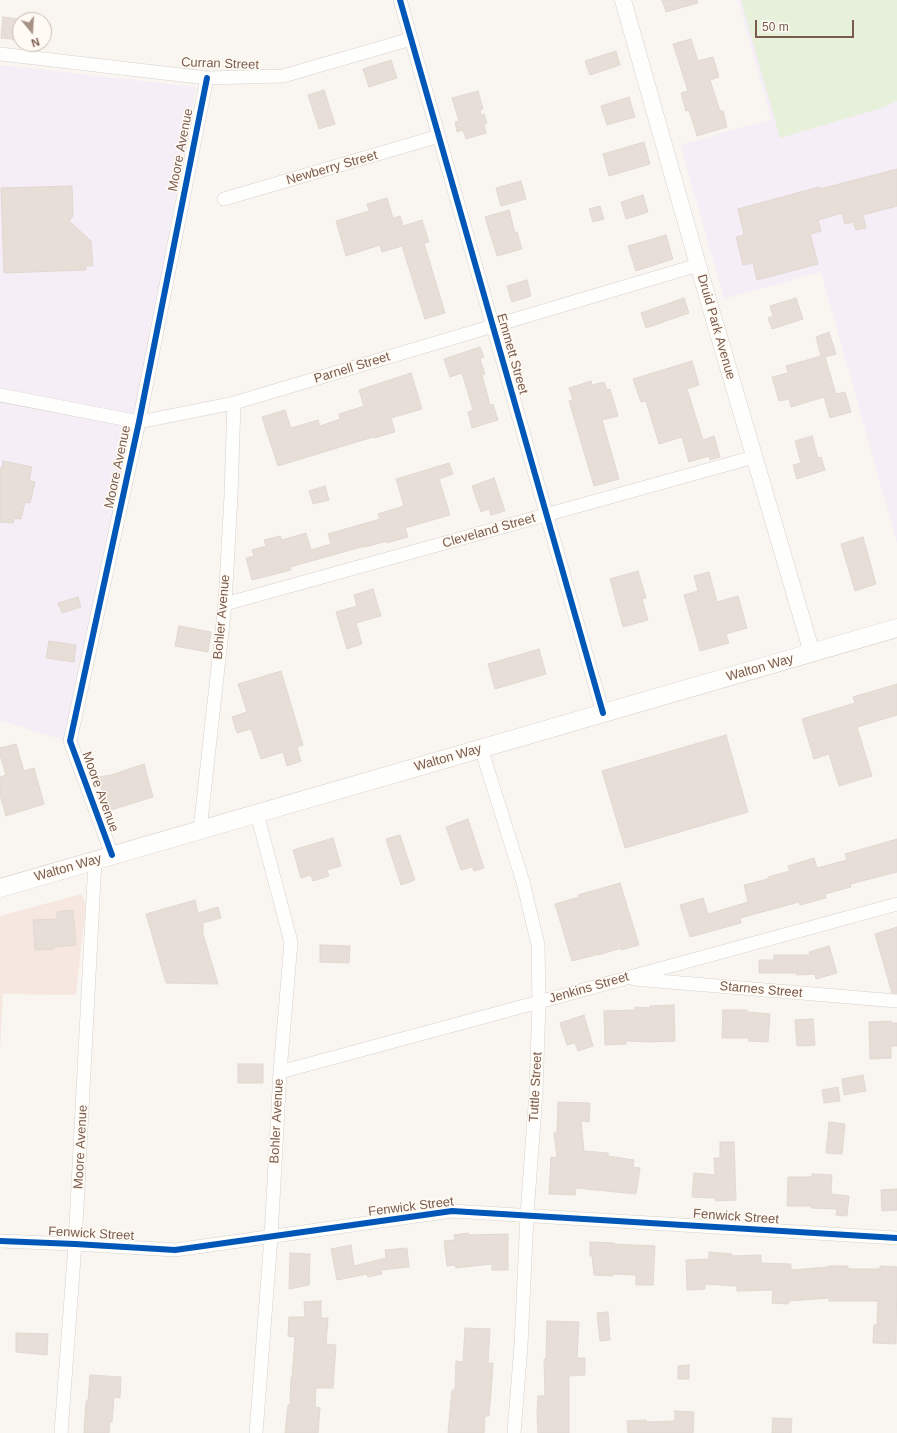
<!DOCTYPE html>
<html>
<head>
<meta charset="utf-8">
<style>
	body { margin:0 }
	#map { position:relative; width:897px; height:1433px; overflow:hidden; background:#f9f5f0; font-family:Arial,sans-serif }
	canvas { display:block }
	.north { position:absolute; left:12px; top:12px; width:40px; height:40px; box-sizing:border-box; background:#fffaf3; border:1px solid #cabbb1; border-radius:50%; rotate:162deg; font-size:11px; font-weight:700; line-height:16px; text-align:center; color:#7a5c4d }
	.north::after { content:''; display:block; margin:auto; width:14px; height:18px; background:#a69286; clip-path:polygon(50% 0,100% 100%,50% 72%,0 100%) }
	.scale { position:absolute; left:755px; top:20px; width:99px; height:18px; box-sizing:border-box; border:2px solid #7a5c4d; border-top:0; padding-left:5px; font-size:12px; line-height:14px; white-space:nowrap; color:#7a5c4d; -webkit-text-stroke:3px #fffaf3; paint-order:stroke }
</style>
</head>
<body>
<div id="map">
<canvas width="897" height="1433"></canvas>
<div class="north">N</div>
<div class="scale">50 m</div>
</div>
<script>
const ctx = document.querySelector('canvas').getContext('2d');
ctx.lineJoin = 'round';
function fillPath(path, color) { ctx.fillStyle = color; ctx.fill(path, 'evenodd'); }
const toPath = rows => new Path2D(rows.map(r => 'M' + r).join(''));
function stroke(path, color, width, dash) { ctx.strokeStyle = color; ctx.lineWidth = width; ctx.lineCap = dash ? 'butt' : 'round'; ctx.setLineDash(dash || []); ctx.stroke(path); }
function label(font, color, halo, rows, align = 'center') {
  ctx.font = font + ' Arial,sans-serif'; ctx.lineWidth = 3; ctx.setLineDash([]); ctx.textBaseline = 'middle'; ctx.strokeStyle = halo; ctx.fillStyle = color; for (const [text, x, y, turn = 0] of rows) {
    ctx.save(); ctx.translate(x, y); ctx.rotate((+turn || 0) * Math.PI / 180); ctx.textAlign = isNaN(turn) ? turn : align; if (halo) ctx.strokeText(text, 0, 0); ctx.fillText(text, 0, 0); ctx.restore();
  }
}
const commercial = toPath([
	[81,894,86,904,76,995,3,994,0,1051,0,916]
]);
const education = toPath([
	[738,0,897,0,897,543,821,272,724,299,680,145,771,119],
	[0,65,196,87,132,433,96,590,66,741,0,720]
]);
const green = toPath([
	[741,0,897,0,897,101,885,107,780,138]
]);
const building = toPath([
	[662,0,697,0,698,3,666,12,662,0],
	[3,17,20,19,20,40,1,38,3,17],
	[691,39,698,61,713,57,719,77,710,80,720,111,723,111,727,127,697,136,689,110,686,111,681,93,688,91,673,44,691,39],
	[616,51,620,65,590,75,585,61,616,51],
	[391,60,397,78,369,87,363,69,391,60],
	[324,90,335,124,319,129,308,95,324,90],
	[478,91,483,109,480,110,481,115,484,114,487,123,484,124,486,133,466,139,463,130,457,132,455,122,459,121,452,98,478,91],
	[629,97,635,117,607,125,601,106,629,97],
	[644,142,650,164,609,176,603,154,644,142],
	[897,169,897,206,863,215,866,228,856,230,853,222,845,224,842,213,818,220,821,231,810,234,818,264,757,280,753,263,743,265,736,237,744,235,738,209,819,187,820,189,897,169],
	[521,181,526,199,501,206,496,188,521,181],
	[72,186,73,216,69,221,91,241,93,266,85,266,86,270,4,273,1,188,72,186],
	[643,195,648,212,626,219,621,202,643,195],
	[387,198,393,218,400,216,403,226,422,220,429,242,424,243,445,313,425,319,402,246,382,252,380,245,346,256,336,221,369,211,367,204,387,198],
	[600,206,604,219,593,222,589,209,600,206],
	[509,210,515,233,517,232,522,249,497,256,485,217,509,210],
	[666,235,673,259,636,271,628,246,666,235],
	[527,280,531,296,512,302,507,286,527,280],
	[684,298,689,313,646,328,641,313,684,298],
	[796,298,803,319,772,329,768,318,773,316,770,306,796,298],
	[829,332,836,354,825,357,836,394,845,392,851,412,830,418,824,397,791,407,789,399,779,401,772,377,788,373,786,366,821,356,816,337,829,332],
	[480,347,484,357,480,359,485,374,482,375,490,405,493,404,498,420,472,428,468,412,473,410,462,373,450,377,444,359,480,347],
	[692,361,699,385,687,389,703,440,714,436,720,457,710,460,709,456,689,462,682,437,659,444,646,401,641,402,633,379,692,361],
	[411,373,422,409,391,418,395,432,374,438,373,437,278,466,262,417,285,410,291,428,318,420,320,426,340,419,339,414,364,406,359,390,411,373],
	[591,381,592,385,604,382,607,390,610,389,618,416,602,420,619,479,594,486,569,401,573,400,569,388,591,381],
	[812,436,818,458,821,457,825,470,797,479,793,465,801,463,795,441,812,436],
	[3,461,32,467,29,481,35,482,30,503,25,502,21,519,14,518,13,523,0,522,0,468,2,468,3,461],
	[449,463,453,474,439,479,450,515,405,528,408,537,387,543,387,541,365,547,365,546,290,567,291,570,252,580,246,558,254,556,252,550,266,546,264,540,280,536,282,540,306,533,311,550,331,544,328,534,380,519,378,514,404,506,396,479,449,463],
	[494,478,505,511,491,515,489,509,481,512,472,486,494,478],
	[325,486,329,500,313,504,309,491,325,486],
	[863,537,876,584,855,591,841,544,863,537],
	[638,571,646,598,642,599,648,620,623,627,610,579,638,571],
	[709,572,717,602,738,596,747,628,726,634,729,643,700,651,684,595,698,591,694,576,709,572],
	[373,589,381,616,356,623,362,644,347,649,336,612,357,606,354,595,373,589],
	[78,597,81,607,62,613,58,603,78,597],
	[179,626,211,632,208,652,175,646,179,626],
	[49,641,76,645,74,662,46,658,49,641],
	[539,649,546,674,495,689,488,664,539,649],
	[281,671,303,745,297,747,301,761,287,766,283,752,261,759,251,729,237,733,232,717,247,712,238,684,281,671],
	[897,684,897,715,857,727,872,776,839,786,829,754,814,759,802,719,855,703,853,697,897,684],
	[726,735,748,812,625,848,602,771,726,735],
	[16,744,24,771,34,768,44,804,6,816,0,795,0,777,6,775,0,755,0,748,16,744],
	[144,764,153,797,108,811,98,777,111,775,144,764],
	[468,819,484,868,474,871,472,867,461,870,446,827,468,819],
	[400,835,415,880,401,885,386,839,400,835],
	[333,838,341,866,327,870,329,876,313,881,311,875,301,878,293,850,333,838],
	[897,839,897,872,850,884,851,887,825,894,826,898,800,905,799,902,740,918,741,923,690,937,680,905,703,898,708,914,748,902,744,885,768,879,768,877,790,871,788,866,814,858,817,868,847,860,845,854,897,839],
	[620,883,639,945,621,950,621,948,599,955,599,954,572,961,555,904,579,897,578,895,620,883],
	[195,900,198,913,218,907,221,918,203,923,203,934,218,984,166,983,146,914,195,900],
	[73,910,76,945,54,947,54,949,35,950,33,920,57,919,57,912,73,910],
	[897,927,897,993,892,993,875,934,897,927],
	[320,945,350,946,349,963,320,962,320,945],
	[829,946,837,973,816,979,815,974,797,975,797,973,759,973,759,960,774,960,774,955,810,955,809,952,829,946],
	[674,1005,675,1041,649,1042,626,1041,626,1044,605,1045,604,1011,635,1010,635,1007,650,1008,650,1006,674,1005],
	[723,1010,747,1010,747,1012,770,1014,768,1042,748,1041,749,1038,722,1038,723,1010],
	[584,1015,593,1046,578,1051,575,1043,567,1045,560,1023,584,1015],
	[813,1019,815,1045,797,1046,795,1020,813,1019],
	[891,1021,891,1023,897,1023,897,1046,891,1046,891,1058,870,1059,869,1022,891,1021],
	[238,1064,263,1064,263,1083,238,1083,238,1064],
	[863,1075,866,1091,844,1095,842,1079,863,1075],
	[838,1087,840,1101,824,1103,822,1090,838,1087],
	[558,1102,590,1103,589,1122,581,1121,584,1151,608,1153,608,1156,634,1160,633,1167,640,1168,636,1194,576,1188,575,1195,549,1194,551,1157,557,1158,554,1133,557,1133,558,1102],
	[829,1122,845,1124,842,1154,826,1153,829,1122],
	[720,1142,734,1142,736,1200,716,1201,715,1198,692,1197,694,1173,715,1175,714,1158,720,1158,720,1142],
	[812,1174,832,1175,831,1194,849,1196,847,1216,836,1215,837,1209,811,1208,811,1206,787,1206,788,1177,812,1177,812,1174],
	[897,1189,897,1210,882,1211,881,1190,897,1189],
	[468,1233,468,1235,508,1234,508,1270,492,1270,492,1264,456,1268,455,1265,447,1266,444,1241,455,1240,454,1235,468,1233],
	[590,1242,614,1243,614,1244,655,1246,653,1285,636,1285,636,1275,613,1274,613,1276,594,1275,592,1256,590,1256,590,1242],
	[351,1245,354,1266,386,1258,385,1250,407,1248,409,1267,381,1270,382,1274,368,1277,367,1274,337,1280,331,1249,351,1245],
	[709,1252,732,1254,732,1256,761,1255,761,1263,791,1264,791,1270,828,1267,828,1266,848,1266,848,1269,880,1269,880,1266,897,1267,896,1344,873,1343,874,1325,877,1325,878,1301,829,1301,829,1298,789,1301,788,1304,772,1303,773,1290,737,1291,737,1286,705,1284,705,1289,687,1290,686,1260,709,1259,709,1252],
	[290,1253,310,1254,309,1285,289,1289,290,1253],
	[321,1301,321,1318,328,1318,326,1344,336,1345,333,1388,316,1388,315,1407,320,1408,318,1433,285,1433,288,1405,290,1405,291,1377,292,1377,295,1337,288,1336,289,1317,305,1317,304,1302,321,1301],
	[608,1312,610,1340,600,1341,597,1313,608,1312],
	[547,1321,579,1322,577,1358,585,1358,585,1375,569,1376,569,1433,538,1433,537,1415,538,1396,545,1396,544,1359,546,1359,547,1321],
	[465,1328,490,1329,488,1363,493,1363,492,1379,489,1416,485,1416,484,1433,448,1433,452,1390,455,1390,456,1361,463,1362,465,1328],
	[16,1333,48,1334,47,1355,16,1352,16,1333],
	[689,1365,689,1379,678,1379,678,1366,689,1365],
	[90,1375,121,1377,120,1398,114,1397,112,1422,110,1421,109,1433,84,1433,86,1401,88,1401,90,1375],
	[675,1411,694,1412,693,1433,628,1433,627,1421,646,1420,646,1422,675,1421,675,1411],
	[773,1418,792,1419,791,1433,772,1433,773,1418]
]);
const minor = toPath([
	[400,0,603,713],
	[0,54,207,78,283,76,411,39],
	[224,199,439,136],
	[0,395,139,422,234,403,698,265],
	[225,604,754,457],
	[481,748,523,882,538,945,539,1002,536,1092,527,1215,521,1345,514,1433],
	[200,830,225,604,231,495,234,403],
	[112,855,70,741,139,422,207,78],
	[634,979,897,1001],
	[280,1072,539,1002,897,904],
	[0,1241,75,1244,175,1250,452,1211,897,1238],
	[61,1433,75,1244,95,860],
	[256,1433,271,1237,280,1072,291,942,257,814]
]);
const tertiary = toPath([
	[623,0,698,265,812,653]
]);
const secondary = toPath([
	[0,888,897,628]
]);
const cycleway = toPath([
	[400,0,603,713],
	[112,855,70,741,139,422,207,78],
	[0,1241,75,1244,175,1250,452,1211,897,1238]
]);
const streetNames = [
	["Curran Street",220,64,2],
	["Moore Avenue",181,150,-79],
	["Newberry Street",332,168,-16],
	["Druid Park Avenue",716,327,74],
	["Emmett Street",512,354,74],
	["Parnell Street",352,368,-17],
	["Moore Avenue",118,467,-78],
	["Cleveland Street",489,531,-16],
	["Bohler Avenue",222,617,-85],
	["Walton Way",760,668,-16],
	["Walton Way",448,758,-16],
	["Moore Avenue",100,792,70],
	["Walton Way",68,868,-16],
	["Jenkins Street",589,988,-16],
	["Starnes Street",761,990,5],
	["Tuttle Street",536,1087,-87],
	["Bohler Avenue",277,1121,-87],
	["Moore Avenue",81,1147,-87],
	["Fenwick Street",411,1207,-7],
	["Fenwick Street",736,1217,4],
	["Fenwick Street",91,1234,3]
];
fillPath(commercial, '#f6e8e1');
fillPath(education, '#f6eef6');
fillPath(green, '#e7f0db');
fillPath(building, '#e6ded7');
stroke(building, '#e2d8d2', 1);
stroke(minor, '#d7d1cb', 14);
stroke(tertiary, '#d7d1cb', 17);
stroke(secondary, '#d9d2cb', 19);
stroke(minor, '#fefefd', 13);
stroke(tertiary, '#fefefd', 16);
stroke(secondary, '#fefefd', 18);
stroke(cycleway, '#0057b8', 6);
label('13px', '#7a5c4d', '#fffaf3', streetNames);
</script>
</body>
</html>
